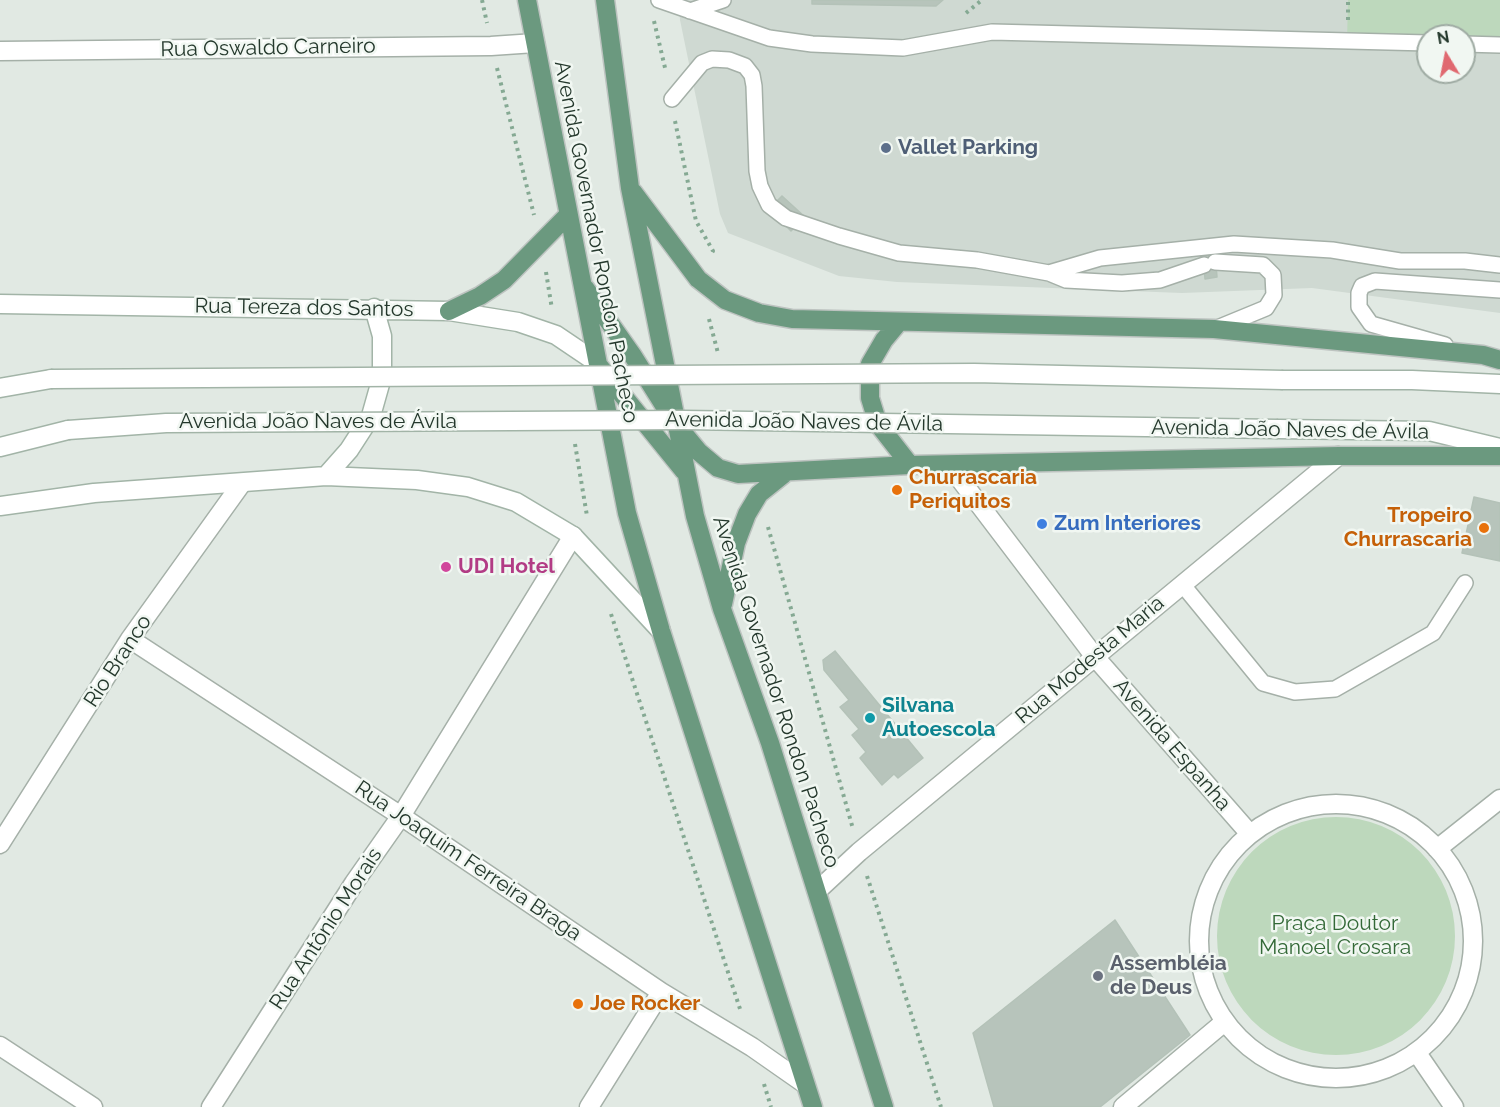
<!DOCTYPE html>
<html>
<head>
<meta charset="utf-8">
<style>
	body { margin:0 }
	#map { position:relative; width:1500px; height:1107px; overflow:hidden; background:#e1e9e3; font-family:Raleway,sans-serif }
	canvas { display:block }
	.north { position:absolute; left:1416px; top:24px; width:60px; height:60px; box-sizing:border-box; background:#f1f7f2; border:2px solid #9faba3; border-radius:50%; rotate:350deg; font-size:16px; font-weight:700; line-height:24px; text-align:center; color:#24382c }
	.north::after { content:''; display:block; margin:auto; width:21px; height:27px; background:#e06970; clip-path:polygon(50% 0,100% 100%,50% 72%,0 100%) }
</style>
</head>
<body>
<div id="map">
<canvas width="1500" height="1107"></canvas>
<div class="north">N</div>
</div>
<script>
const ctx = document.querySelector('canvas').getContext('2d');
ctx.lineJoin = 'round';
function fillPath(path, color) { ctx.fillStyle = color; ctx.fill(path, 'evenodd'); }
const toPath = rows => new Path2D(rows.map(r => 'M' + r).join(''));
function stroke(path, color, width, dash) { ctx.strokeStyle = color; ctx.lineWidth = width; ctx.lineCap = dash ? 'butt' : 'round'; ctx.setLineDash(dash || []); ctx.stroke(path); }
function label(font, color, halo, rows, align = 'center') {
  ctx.font = font + ' Raleway,sans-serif'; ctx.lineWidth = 5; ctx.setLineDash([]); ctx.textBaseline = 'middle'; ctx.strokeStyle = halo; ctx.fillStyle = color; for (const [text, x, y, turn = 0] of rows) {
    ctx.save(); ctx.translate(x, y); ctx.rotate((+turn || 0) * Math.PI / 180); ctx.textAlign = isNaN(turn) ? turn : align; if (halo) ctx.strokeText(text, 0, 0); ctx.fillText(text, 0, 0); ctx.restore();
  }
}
const built = toPath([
	[679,0,1500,0,1500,313,1312,288,1182,293,897,282,839,276,728,233,720,214,680,20],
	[1428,36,1464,36,1464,72,1428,72]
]);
const green = toPath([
	[1348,0,1500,0,1500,45,1464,44,1464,36,1347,42],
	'1217 936a119 119 0 1 1 238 0a119 119 0 1 1-238 0Z'
]);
const building = toPath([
	[812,0,943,0,936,6,812,4,812,0],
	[782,196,805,217,791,231,769,209,782,196],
	[1215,253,1217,277,1205,279,1203,254,1215,253],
	[1474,497,1500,503,1500,561,1462,553,1474,497],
	[835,651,923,758,898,778,894,774,882,785,860,758,866,752,852,735,859,729,840,707,849,700,824,670,823,660,835,651],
	[1115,920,1190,1035,1100,1107,994,1107,973,1033,1115,920]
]);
const path = toPath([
	[482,0,487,23],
	[966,13,982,0],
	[1348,20,1348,0],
	[654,21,666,72],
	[497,68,534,215],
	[675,121,696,221,713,251,710,256],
	[546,272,552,309],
	[709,319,718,353],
	[575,444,587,516],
	[768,527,853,829],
	[611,614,741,1012],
	[867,876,941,1107],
	[764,1084,771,1107]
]);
const lane = toPath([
	[659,0,769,38,812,44,903,48,992,32,1428,43],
	[690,11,723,0],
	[1464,44,1500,45],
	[672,99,702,63,712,59,729,60,745,66,752,75,754,86,757,171,760,186,769,205,786,218,839,236,899,253,977,260,1049,273,1066,280,1122,283,1160,280,1204,265],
	[1049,273,1100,258,1234,244,1332,250,1400,261,1465,261,1500,265],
	[1215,329,1266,308,1274,295,1273,275,1263,265,1215,262],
	[1445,345,1371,324,1359,307,1359,293,1362,286,1375,281,1500,290],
	[1182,584,1263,683,1295,692,1335,689,1433,633,1465,583]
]);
const street = toPath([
	[0,51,491,46,535,43],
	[950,466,1095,657,1250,834],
	[130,639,401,816,661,992,752,1047,805,1084],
	'1199 941a137 137 0 1 1 274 0a137 137 0 1 1-274 0Z',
	[0,844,130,639,242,483],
	[1437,849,1500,799],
	[817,891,859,852,1338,456],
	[0,1046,93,1107],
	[1417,1053,1454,1107],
	[211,1107,354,883,401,816,573,536],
	[589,1107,661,992],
	[1123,1107,1222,1024]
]);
const secondary = toPath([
	[0,304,449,311,518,322,556,335,596,362],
	[1283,380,1412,380,1500,384],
	[0,388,51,379],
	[1278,429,1429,431,1500,448],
	[0,447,68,430],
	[326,476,349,450,371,416,382,377,382,336,374,308],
	[0,506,94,493,326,476,417,480,468,487,516,502,573,536,661,631]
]);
const primary = toPath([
	[527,0,627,513,661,631,813,1107],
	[605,0,630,188,695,516,722,609,770,743,884,1107],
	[633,192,698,279,725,300,759,313,792,319,1214,329,1483,355,1500,360],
	[585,288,633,356,675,423,699,452,718,468,738,474,910,465,1338,456,1500,456],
	[449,311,480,296,504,280,567,216],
	[899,322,884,340,870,364,870,398,878,424,910,465],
	[599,366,684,471],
	[723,604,736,543,747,514,759,494,784,474]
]);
const secondaryBridge = toPath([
	[51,379,974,373,1283,380],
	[68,430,166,423,684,420,1278,429]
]);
const markers = [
	[886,148,6,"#5c6f8a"],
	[897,490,6,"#e8710a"],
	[1042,524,6,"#3f7fe0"],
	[1484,528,6,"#e8710a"],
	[446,567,6,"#d1479c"],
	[870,718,6,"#0f9aa8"],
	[1098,976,6,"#6b7280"],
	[578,1004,6,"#e8710a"]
];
const streetNames = [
	["Rua Oswaldo Carneiro",268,48,-1],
	["Avenida Governador Rondon Pacheco",596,242,79],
	["Rua Tereza dos Santos",304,308,1],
	["Avenida João Naves de Ávila",318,422],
	["Avenida João Naves de Ávila",804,422,1],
	["Avenida João Naves de Ávila",1290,430,1],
	["Rua Modesta Maria",1090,660,-40],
	["Rio Branco",118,661,-57],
	["Avenida Governador Rondon Pacheco",776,692,72],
	["Avenida Espanha",1172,745,49],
	["Rua Joaquim Ferreira Braga",468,861,34],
	["Rua Antônio Morais",326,929,-57]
];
const serviceNames = [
	["Vallet Parking",898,148]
];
const foodNames = [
	["Churrascaria",909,478],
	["Periquitos",909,502],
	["Tropeiro",1472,516,"right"],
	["Churrascaria",1472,540,"right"],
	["Joe Rocker",590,1004]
];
const shopNames = [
	["Zum Interiores",1054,524]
];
const hotelNames = [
	["UDI Hotel",458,567]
];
const cultureNames = [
	["Silvana",882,706],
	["Autoescola",882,730]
];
const parkNames = [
	["Praça Doutor",1335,924],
	["Manoel Crosara",1335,948]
];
const worshipNames = [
	["Assembléia",1110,964],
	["de Deus",1110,988]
];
fillPath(built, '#cfd9d2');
fillPath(green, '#bdd8bc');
fillPath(building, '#b7c4bb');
stroke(building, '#b4c2b8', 1.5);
stroke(lane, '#a5b0a8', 18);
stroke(street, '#a5b0a8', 21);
stroke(secondary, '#a2b4a7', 21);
stroke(primary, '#bdc3c0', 21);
stroke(path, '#85a993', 4, [3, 4.5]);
stroke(lane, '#fff', 15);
stroke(street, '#fff', 18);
stroke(secondary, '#fff', 18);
stroke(primary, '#6b997f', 18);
stroke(secondaryBridge, '#a2b4a7', 21, []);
stroke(secondaryBridge, '#fff', 18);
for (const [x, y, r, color] of markers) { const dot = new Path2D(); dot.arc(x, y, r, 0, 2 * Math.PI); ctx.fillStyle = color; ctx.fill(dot); stroke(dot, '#f1f7f2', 2); }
label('21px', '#24382c', '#f1f7f2', streetNames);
label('bold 21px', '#4e5e75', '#f1f7f2', serviceNames, 'left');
label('bold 21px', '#c56008', '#f1f7f2', foodNames, 'left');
label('bold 21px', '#366cbe', '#f1f7f2', shopNames, 'left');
label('bold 21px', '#b23c85', '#f1f7f2', hotelNames, 'left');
label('bold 21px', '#0d838f', '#f1f7f2', cultureNames, 'left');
label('21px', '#336937', '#f1f7f2', parkNames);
label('bold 21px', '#5b616d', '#f1f7f2', worshipNames, 'left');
</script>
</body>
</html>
